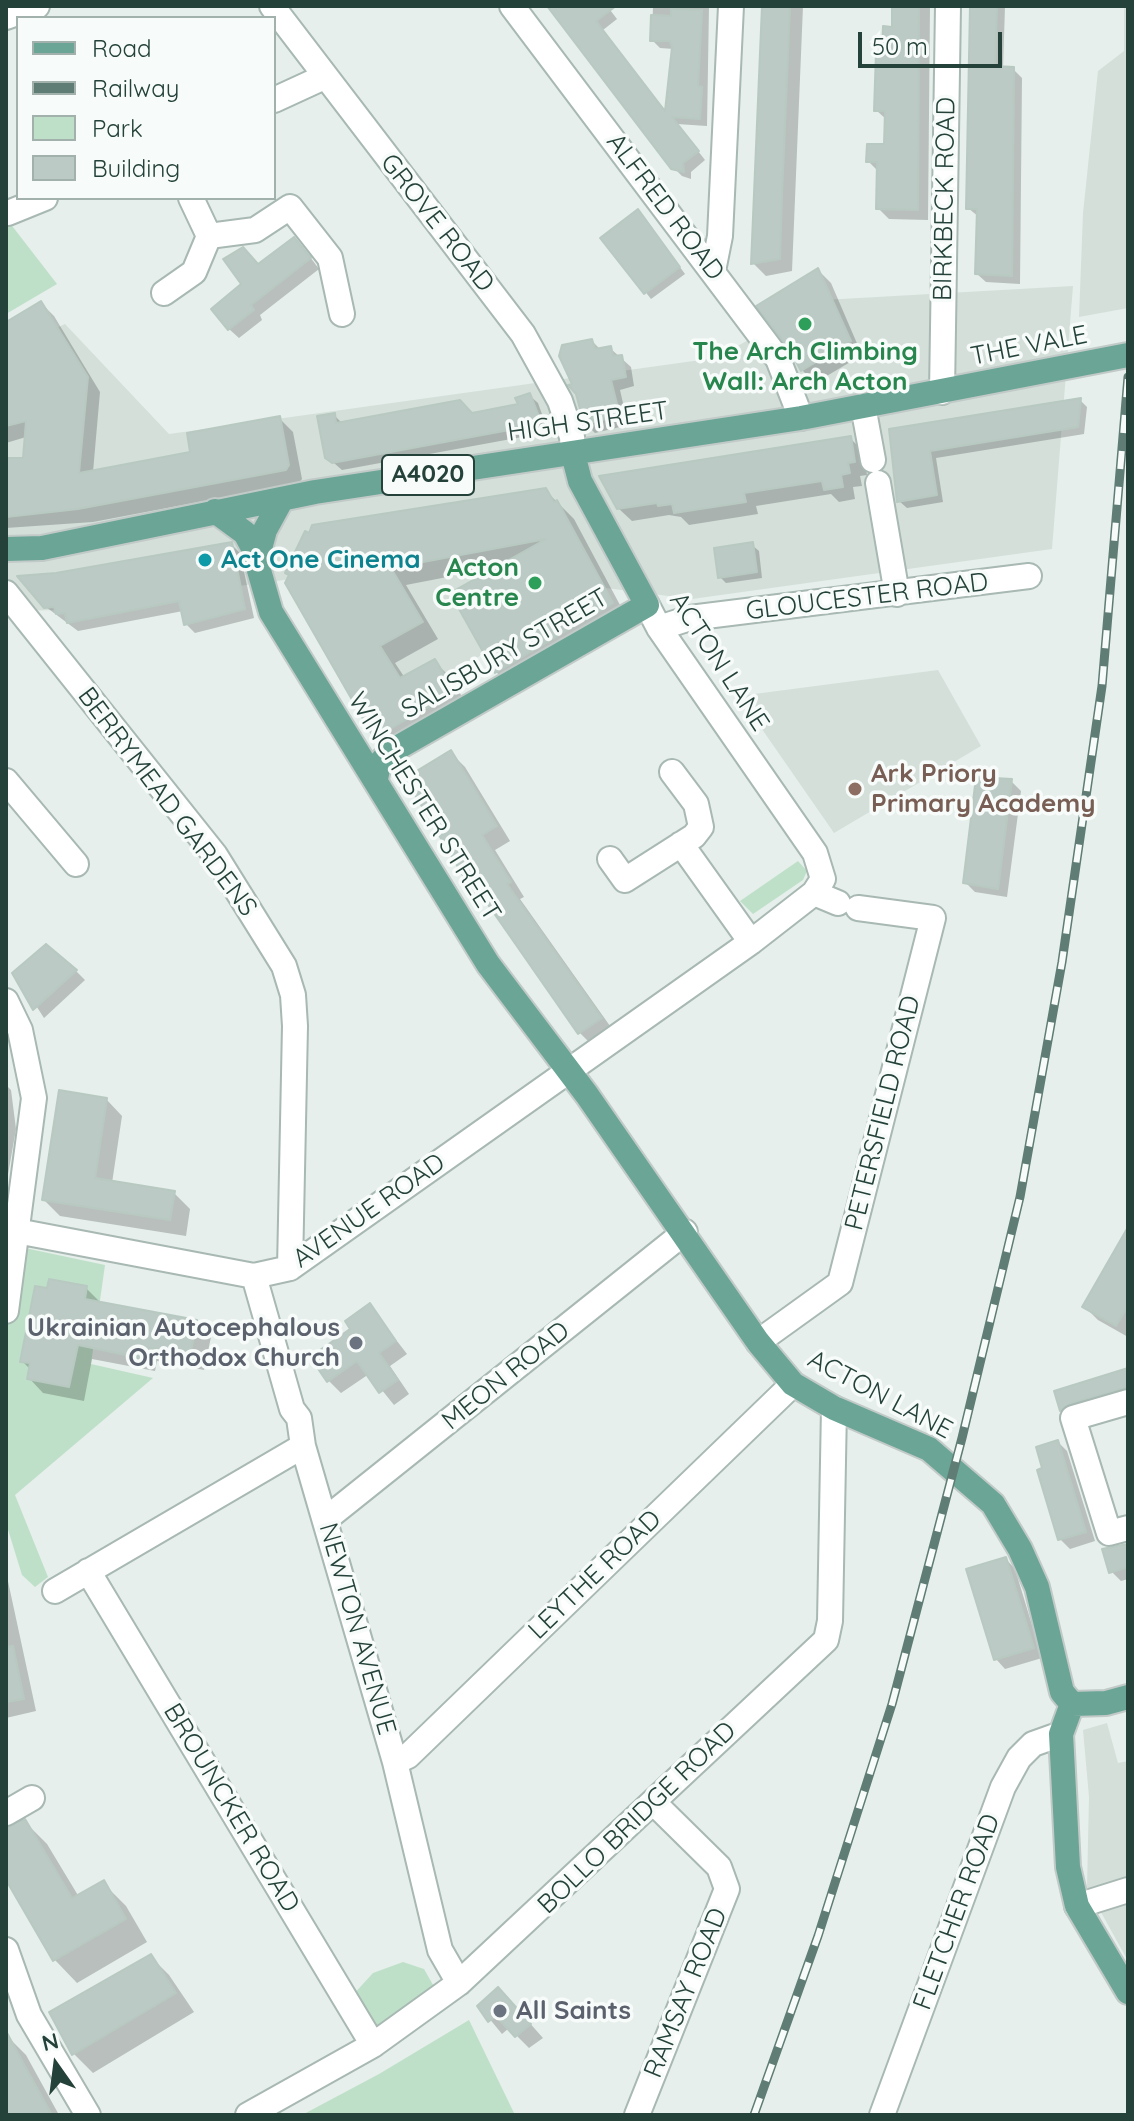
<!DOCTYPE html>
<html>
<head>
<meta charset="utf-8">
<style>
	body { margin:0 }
	#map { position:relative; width:1134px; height:2121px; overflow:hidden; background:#e6efeb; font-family:Quicksand,sans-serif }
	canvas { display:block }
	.frame { position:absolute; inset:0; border:8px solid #24423a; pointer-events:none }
	.legend { position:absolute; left:16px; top:16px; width:260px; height:184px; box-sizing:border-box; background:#f7fbf9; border:2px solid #a3b1ad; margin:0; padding:10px 14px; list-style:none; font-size:24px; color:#24423a }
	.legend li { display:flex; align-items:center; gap:16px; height:40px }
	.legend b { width:40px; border:2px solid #a3b1ad }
	.north { position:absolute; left:16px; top:2025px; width:80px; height:80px; -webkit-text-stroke:6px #f7fbf9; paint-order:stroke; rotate:346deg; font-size:22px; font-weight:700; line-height:32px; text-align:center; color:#24423a }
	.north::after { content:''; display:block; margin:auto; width:28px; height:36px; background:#24423a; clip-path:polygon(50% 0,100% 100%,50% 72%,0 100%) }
	.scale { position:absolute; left:858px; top:32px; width:144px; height:36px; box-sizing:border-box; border:4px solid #24423a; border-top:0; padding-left:10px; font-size:24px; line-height:28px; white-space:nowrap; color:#24423a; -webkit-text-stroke:6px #f7fbf9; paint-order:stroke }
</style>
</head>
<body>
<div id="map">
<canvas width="1134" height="2121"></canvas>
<div class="frame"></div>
<ul class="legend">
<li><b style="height:10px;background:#6aa596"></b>Road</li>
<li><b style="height:10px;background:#5f7d75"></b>Railway</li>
<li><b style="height:22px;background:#bfe0c8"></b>Park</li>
<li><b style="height:22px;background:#bbcac4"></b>Building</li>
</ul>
<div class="north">N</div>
<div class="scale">50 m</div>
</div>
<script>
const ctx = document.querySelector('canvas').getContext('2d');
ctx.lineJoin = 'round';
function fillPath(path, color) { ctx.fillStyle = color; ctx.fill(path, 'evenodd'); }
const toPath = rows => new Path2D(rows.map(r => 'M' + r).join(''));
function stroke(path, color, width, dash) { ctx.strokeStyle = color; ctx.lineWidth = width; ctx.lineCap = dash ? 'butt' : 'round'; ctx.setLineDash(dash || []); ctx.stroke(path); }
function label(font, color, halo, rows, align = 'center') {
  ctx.font = font + ' Quicksand,sans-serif'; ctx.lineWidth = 7; ctx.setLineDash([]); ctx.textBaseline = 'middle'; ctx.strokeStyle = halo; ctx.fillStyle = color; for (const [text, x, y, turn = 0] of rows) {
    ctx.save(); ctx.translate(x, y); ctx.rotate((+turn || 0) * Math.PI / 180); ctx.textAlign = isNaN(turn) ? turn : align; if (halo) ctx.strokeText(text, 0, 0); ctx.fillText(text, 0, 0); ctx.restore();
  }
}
const built = toPath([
	[1124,6,1128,6,1128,308,1079,317,1083,213,1098,71,1124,51],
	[1073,286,1052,549,692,599,598,587,379,715,306,577,61,610,6,611,6,352,65,324,169,434,715,358,823,300],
	[938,670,981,746,834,833,739,696],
	[1107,1723,1118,1763,1128,1761,1128,1961,1087,1887,1089,1797,1083,1730]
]);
const green = toPath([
	[6,218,57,284,6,314],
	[798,861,807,871,803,880,753,914,740,901],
	[6,1244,105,1265,91,1364,153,1378,15,1495,48,1577,35,1587,22,1575,6,1523],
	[403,1962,424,1969,436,1990,373,2033,351,1997,373,1973],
	[469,2020,515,2115,302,2115,379,2074]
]);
const shadow = toPath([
	[550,6,607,6,617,19,603,30,666,114,674,49,660,48,652,40,653,6,709,6,707,126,677,124,705,160,691,172,691,179,682,176,673,167],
	[764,6,803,6,792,271,766,276,753,263],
	[895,6,930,6,928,220,889,219,878,208,879,172,868,161,886,147,887,120,876,110,884,54,894,29],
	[972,6,1005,6,1003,69,1013,69,1022,78,1020,284,986,282,977,274,979,217,968,208],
	[644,218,685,274,651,299,603,238],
	[304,249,319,269,260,315,262,320,239,338,229,329,244,285,259,266],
	[818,270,831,283,862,355,815,383,802,370],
	[41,303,54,316,100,392,93,472,192,453,280,419,293,432,302,479,299,483,93,522,6,528,6,460,25,460,26,437,6,443,6,324],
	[592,341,601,350,611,349,631,367,634,386,620,390,628,425,595,433,585,423],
	[529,395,538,403,547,428,544,433,342,470,327,457,334,415,343,424,472,415,520,406],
	[1080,400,1087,407,1084,434,936,458,943,502,907,508,899,501,892,431],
	[850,438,863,451,867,475,860,476,862,486,853,487,855,499,839,502,831,494,756,506,758,514,689,525,681,517,669,515,632,521,618,508],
	[545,490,574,519,628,620,513,688,496,672,499,567,406,585,438,639,395,663,405,678,434,661,451,678,470,710,392,754,376,737,288,583,310,535],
	[231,544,240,553,254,618,195,633,186,624,183,611,78,631,46,607,56,575],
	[752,545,759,551,762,578,726,583,720,577],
	[451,753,465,767,510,841,495,850,524,897,520,899,615,1033,594,1047,580,1033,495,911,479,898],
	[1011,781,1021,791,1007,897,975,892,965,882],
	[76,971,85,980,44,1018,15,973],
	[6,1085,11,1090,16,1129,6,1186],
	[106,1099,122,1116,112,1183,174,1193,190,1209,186,1236,60,1216,44,1200],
	[1128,1231,1128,1337,1098,1320,1085,1307],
	[86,1288,101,1303,196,1322,211,1337,204,1370,157,1361,155,1371,92,1359,84,1401,43,1393,29,1378,31,1370,22,1361],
	[370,1306,407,1354,390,1366,409,1394,394,1405,369,1374,341,1393,328,1380,353,1330],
	[1128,1370,1128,1398,1071,1419,1062,1410,1057,1392],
	[1058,1442,1067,1451,1095,1541,1070,1549,1060,1539,1045,1470],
	[1128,1543,1128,1579,1121,1581,1111,1571,1105,1551],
	[1006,1559,1015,1569,1042,1658,1005,1669,996,1659],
	[6,1572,36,1711,6,1718],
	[25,1822,47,1844,79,1897,103,1883,126,1906,147,1942,77,1983,55,1960,6,1876,6,1830],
	[150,1956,169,1975,194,2012,93,2073,74,2054,52,2013],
	[511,2002,543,2038,529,2048,509,2028,502,2034,479,2006],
	[7,2036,26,2055,59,2115,9,2115,6,2109]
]);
const building = toPath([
	[547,6,616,6,596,21,665,111,672,47,670,41,650,41,651,15,671,16,671,9,702,10,698,86,702,87,700,119,672,117,699,151,683,163,684,172,671,169,547,6],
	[762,6,790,6,782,193,780,259,751,264,762,6],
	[892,6,919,6,918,210,876,209,877,162,866,162,867,144,884,144,885,111,874,111,876,52,882,52,883,26,892,27,892,6],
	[970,6,997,6,995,66,1014,67,1012,276,975,274,977,209,966,209,970,6],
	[638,209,680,267,644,294,600,238,638,209],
	[294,237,311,258,251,305,254,310,228,330,211,309,241,284,223,259,243,247,258,264,294,237],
	[818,268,851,341,801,371,790,350,756,306,818,268],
	[41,301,88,377,79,473,190,452,187,433,280,416,289,465,286,470,78,509,6,517,6,458,23,458,26,421,6,426,6,322,41,301],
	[592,339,595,349,611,346,613,356,622,355,626,377,611,380,620,416,584,424,576,394,568,385,572,384,559,356,562,345,592,339],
	[530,393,540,419,536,425,332,463,325,458,317,416,335,413,336,423,460,400,472,413,518,404,515,398,530,393],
	[1081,398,1078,427,930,451,937,495,897,502,889,429,1081,398],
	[851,436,855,462,848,463,850,473,841,475,843,487,824,490,822,481,744,493,746,502,674,513,672,504,658,506,657,503,617,509,599,476,851,436],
	[546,488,554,502,557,500,613,603,495,673,450,593,546,539,391,568,423,622,380,646,400,678,435,659,455,692,374,738,285,583,289,575,285,573,305,531,309,533,312,525,546,488],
	[232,542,245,609,184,625,179,601,67,623,65,613,56,614,54,607,44,608,17,576,56,573,232,542],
	[753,542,757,572,718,578,714,548,753,542],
	[451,750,497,826,482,835,511,882,507,884,602,1018,578,1034,482,896,477,899,405,778,451,750],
	[976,777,1012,779,998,889,963,883,976,777],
	[46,944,77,970,33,1010,12,973,46,944],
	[59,1090,107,1098,95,1178,175,1191,170,1220,42,1200,59,1090],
	[1128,1227,1128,1306,1116,1326,1082,1307,1128,1227],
	[49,1279,87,1286,85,1299,197,1320,190,1356,143,1347,141,1358,78,1345,69,1387,27,1379,30,1363,20,1362,35,1286,47,1288,49,1279],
	[370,1303,396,1341,379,1353,398,1380,379,1393,357,1361,327,1382,310,1357,350,1329,345,1321,370,1303],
	[1128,1368,1128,1387,1069,1404,1060,1411,1054,1391,1128,1368],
	[1058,1440,1086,1532,1058,1540,1037,1470,1042,1468,1036,1447,1058,1440],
	[1128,1544,1128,1567,1109,1573,1102,1549,1128,1544],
	[1006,1557,1034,1648,994,1660,966,1569,1006,1557],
	[13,1646,24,1699,6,1702,6,1647,13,1646],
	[25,1819,72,1898,104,1880,126,1919,53,1961,6,1880,6,1828,25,1819],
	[151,1954,176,1993,72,2055,49,2012,151,1954],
	[498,1987,531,2024,515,2037,496,2016,488,2022,477,2006,498,1987],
	[6,2031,27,2070,52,2115,6,2115,6,2031]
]);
const minor = toPath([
	[272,6,523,334,560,401,572,437,573,454],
	[512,6,778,359,801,418],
	[6,17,37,6],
	[274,100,324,77],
	[191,198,209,236],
	[8,213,45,198],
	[713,271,720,236,731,6],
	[164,293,194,272,209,236,255,230,290,207,330,258,342,314],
	[942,392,948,6],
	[863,406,873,460],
	[878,483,897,594],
	[6,593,215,855,284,966,293,995,295,1026,290,1268],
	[659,628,690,618,1029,576],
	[6,781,76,864],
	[681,844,751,942],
	[610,859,625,880,694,836,701,827,696,804,672,772],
	[814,893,838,903],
	[6,1001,20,1030,34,1098,6,1311],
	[6,1229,254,1276,290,1268,751,942,814,893,823,879,815,853,659,628,647,605],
	[254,1276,292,1409,299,1418,303,1446,395,1762,440,1950,459,1983],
	[758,1342,840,1283,933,918,858,908],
	[1128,1402,1073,1418,1109,1533,1128,1528],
	[326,1519,685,1232],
	[88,1571,373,2045],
	[55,1591,303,1446],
	[395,1762,408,1756,793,1384],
	[6,1813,32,1798],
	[1077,1906,1128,1890],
	[6,1950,29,2015,88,2115],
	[248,2115,373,2045,459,1983,826,1640,830,1621,834,1408],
	[637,2115,727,1889,719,1867,653,1802],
	[882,2115,1003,1787,1019,1758,1033,1744,1061,1734]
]);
const major = toPath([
	[215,511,245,533,252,546,271,612,488,964,587,1095,758,1342,793,1384,834,1408,929,1449,993,1504,1020,1549,1037,1587,1062,1692,1072,1704],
	[6,549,42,548,315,492,801,418,1128,355],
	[257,560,265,530,282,499],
	[376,779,379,764,390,752,647,605,580,481,573,454],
	[1072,1704,1061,1734,1068,1867,1077,1906,1128,1992],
	[1072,1704,1106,1703,1128,1697]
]);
const rail = toPath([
	[754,2115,818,1936,892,1704,962,1438,1020,1197,1062,962,1102,686,1128,377]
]);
const markers = [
	[805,324,8,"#2e9e5b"],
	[205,560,8,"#0f9aa8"],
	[535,583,8,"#2e9e5b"],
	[855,789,8,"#8d6e63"],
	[356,1343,8,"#6b7280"],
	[500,2011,8,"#6b7280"]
];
const shields = [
	[428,475,92]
];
const shieldNames = [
	["A4020",428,475]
];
const streetNames = [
	["BIRKBECK ROAD",945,199,-89],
	["ALFRED ROAD",665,207,53],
	["GROVE ROAD",437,223,52],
	["THE VALE",1029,346,-11],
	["HIGH STREET",588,422,-8],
	["GLOUCESTER ROAD",867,597,-7],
	["SALISBURY STREET",505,654,-30],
	["ACTON LANE",719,662,57],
	["BERRYMEAD GARDENS",167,802,53],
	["WINCHESTER STREET",424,807,58],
	["PETERSFIELD ROAD",883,1113,-76],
	["AVENUE ROAD",369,1211,-35],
	["MEON ROAD",506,1376,-39],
	["ACTON LANE",880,1395,28],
	["LEYTHE ROAD",595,1575,-44],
	["NEWTON AVENUE",357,1629,74],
	["BROUNCKER ROAD",231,1808,59],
	["BOLLO BRIDGE ROAD",637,1818,-44],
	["FLETCHER ROAD",957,1912,-70],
	["RAMSAY ROAD",686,1993,-68]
];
const leisureNames = [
	["The Arch Climbing",805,352],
	["Wall: Arch Acton",805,382],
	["Acton",519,568,"right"],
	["Centre",519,598,"right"]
];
const cultureNames = [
	["Act One Cinema",221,560]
];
const educationNames = [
	["Ark Priory",871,774],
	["Primary Academy",871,804]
];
const worshipNames = [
	["Ukrainian Autocephalous",340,1328],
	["Orthodox Church",340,1358],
	["All Saints",516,2011,"left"]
];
fillPath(built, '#d4dfda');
fillPath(green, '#bfe0c8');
fillPath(shadow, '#0003');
fillPath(building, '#bbcac4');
stroke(building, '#b8c9c2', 2);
stroke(minor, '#a8b8b2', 28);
stroke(major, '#c2cac8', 28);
stroke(minor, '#fff', 24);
stroke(major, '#6aa596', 24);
stroke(rail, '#5f7d75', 9);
stroke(rail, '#f7fbf9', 6, [18]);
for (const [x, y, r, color] of markers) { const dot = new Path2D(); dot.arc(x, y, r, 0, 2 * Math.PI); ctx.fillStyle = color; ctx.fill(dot); stroke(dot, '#f7fbf9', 3); }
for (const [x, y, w] of shields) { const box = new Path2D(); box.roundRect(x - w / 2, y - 20, w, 40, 6); ctx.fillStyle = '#f7fbf9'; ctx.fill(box); stroke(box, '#24423a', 2); }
label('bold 24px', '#24423a', null, shieldNames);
label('26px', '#24423a', '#f7fbf9', streetNames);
label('bold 26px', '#27864d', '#f7fbf9', leisureNames);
label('bold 26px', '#0d838f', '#f7fbf9', cultureNames, 'left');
label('bold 26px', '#785e54', '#f7fbf9', educationNames, 'left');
label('bold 26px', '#5b616d', '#f7fbf9', worshipNames, 'right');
</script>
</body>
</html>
